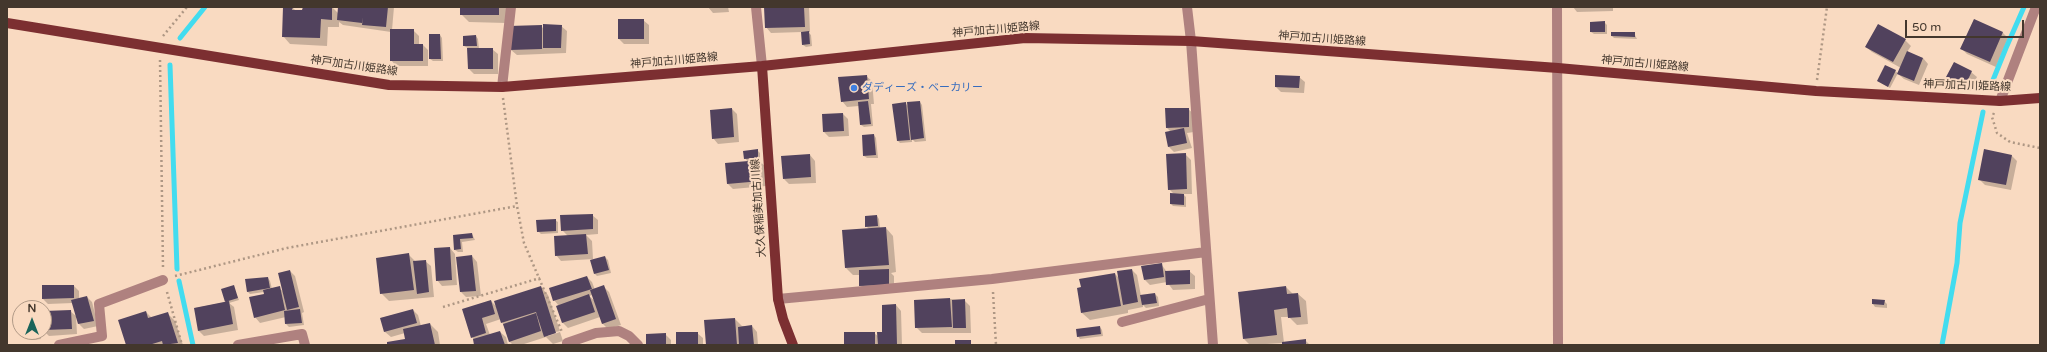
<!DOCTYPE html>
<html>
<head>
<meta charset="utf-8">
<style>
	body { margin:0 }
	#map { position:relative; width:2047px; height:352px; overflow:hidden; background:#f9dac1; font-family:"Varela Round",sans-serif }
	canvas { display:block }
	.frame { position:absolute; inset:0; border:8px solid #43372d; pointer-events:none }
	.north { position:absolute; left:12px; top:300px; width:40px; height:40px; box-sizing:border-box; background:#f9dac1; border:1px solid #b09986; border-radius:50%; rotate:0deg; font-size:11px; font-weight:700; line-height:16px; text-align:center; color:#43372d }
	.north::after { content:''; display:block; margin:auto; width:14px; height:18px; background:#1a645a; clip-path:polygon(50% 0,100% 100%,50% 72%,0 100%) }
	.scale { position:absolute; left:1905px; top:20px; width:119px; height:18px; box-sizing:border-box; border:2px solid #43372d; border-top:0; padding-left:5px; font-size:12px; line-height:14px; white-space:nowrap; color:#43372d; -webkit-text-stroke:3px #f9dac1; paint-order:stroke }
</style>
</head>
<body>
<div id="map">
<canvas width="2047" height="352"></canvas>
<div class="frame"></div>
<div class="north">N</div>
<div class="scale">50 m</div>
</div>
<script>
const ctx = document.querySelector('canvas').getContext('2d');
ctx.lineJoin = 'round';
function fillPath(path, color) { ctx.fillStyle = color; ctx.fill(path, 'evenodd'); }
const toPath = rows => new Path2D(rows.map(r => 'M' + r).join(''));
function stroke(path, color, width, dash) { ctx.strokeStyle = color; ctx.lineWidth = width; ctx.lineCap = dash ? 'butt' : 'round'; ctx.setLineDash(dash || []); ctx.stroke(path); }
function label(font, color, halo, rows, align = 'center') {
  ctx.font = font + ' "Varela Round","Noto Sans JP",sans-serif'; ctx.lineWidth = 4; ctx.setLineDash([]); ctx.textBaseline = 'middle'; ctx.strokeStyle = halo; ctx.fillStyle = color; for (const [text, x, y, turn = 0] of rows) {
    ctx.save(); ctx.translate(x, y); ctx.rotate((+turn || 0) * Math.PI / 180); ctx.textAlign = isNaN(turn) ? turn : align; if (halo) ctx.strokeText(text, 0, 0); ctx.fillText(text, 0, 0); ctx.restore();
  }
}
const shadow = toPath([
	[292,7,296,11,303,11,304,7,332,7,338,13,339,7,394,7,392,30,413,30,419,36,419,45,423,45,428,50,428,66,396,66,391,60,391,32,343,25,339,22,339,27,328,27,327,46,290,44,283,36],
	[461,7,507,7,506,23,469,22,461,14],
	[708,7,728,7,729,12,713,13],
	[765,7,809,7,810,32,808,32,811,35,812,46,806,47,803,45,802,32,771,33,766,27],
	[1573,7,1613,7,1613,11,1577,12],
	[643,20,649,25,649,44,624,44,619,39],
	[1974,20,2003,33,2008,38,1996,67,1967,54,1962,49],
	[1605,23,1607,25,1607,34,1594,34,1591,32],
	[1878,25,1905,40,1911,46,1907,52,1923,58,1928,64,1919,85,1904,79,1898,74,1901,68,1872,52,1866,47],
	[541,26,544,29,561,26,567,31,566,53,517,55,511,50],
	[1634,33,1637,39,1614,38,1612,36],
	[440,35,442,38,443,61,433,61,430,59],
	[476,36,478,39,479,49,492,49,498,54,498,74,474,74,469,69,468,48,464,46],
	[1895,71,1898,73,1890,88,1878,81],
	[1971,72,1977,77,1970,91,1953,82,1948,77],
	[866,76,872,81,874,104,871,104,873,126,864,127,861,125,859,106,847,107,842,101],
	[1299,77,1305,82,1304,93,1281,92,1276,87],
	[920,102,922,105,926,141,915,142,912,139,912,142,900,143,898,141,905,103,909,107],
	[732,109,737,114,739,142,718,144,713,138],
	[1188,109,1194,114,1194,132,1187,133,1192,148,1174,152,1169,147,1171,132,1167,128],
	[843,114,848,119,849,136,829,137,824,132],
	[874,135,876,138,878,158,867,158,864,156],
	[757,150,760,153,760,160,758,160,765,166,766,186,733,189,728,184,748,162,745,158],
	[1185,154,1191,160,1192,194,1183,194,1186,197,1186,207,1173,206,1171,204,1174,194,1169,189],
	[810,155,815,161,816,183,789,184,784,179],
	[2011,155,2017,161,2011,190,1985,185,1980,180],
	[592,215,598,220,598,234,586,235,592,241,593,259,561,261,556,255,568,236,562,230],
	[877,216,879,219,880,229,886,228,893,236,896,272,891,273,894,276,894,290,866,291,860,286,860,275,853,275,846,268,869,229,866,226],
	[555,220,558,222,558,233,541,234,538,231],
	[472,234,475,240,462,242,463,252,458,252,455,250,454,236],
	[450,248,455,254,457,285,442,286,437,280],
	[409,255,416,262,425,261,431,266,434,297,389,301,381,293],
	[472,256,477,262,481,296,466,297,461,292],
	[605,257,608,260,611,273,597,276,595,274,591,261],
	[1161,264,1167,272,1189,271,1195,276,1195,289,1173,290,1167,282,1150,285,1145,280],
	[1132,270,1137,275,1141,296,1155,294,1158,297,1159,306,1146,308,1143,305,1143,307,1128,310,1128,313,1090,320,1082,313,1115,274,1119,278],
	[290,271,295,276,304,312,302,313,304,325,289,327,286,324,286,317,260,323,255,317,265,295,264,292,250,294,247,291,268,278,270,281,272,289,279,288,283,291],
	[587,277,592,282,595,290,604,287,609,292,621,325,608,329,603,324,600,317,568,328,563,323,557,306,559,306,554,300],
	[592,295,595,301,589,296],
	[74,286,79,291,79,299,87,297,92,302,98,326,84,329,79,324,73,303,48,304,43,299],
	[233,286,239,300,229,303,234,307,238,330,204,336,199,331,195,308,227,302,226,301],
	[541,287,548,295,560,331,548,334,548,336,560,332,563,341,553,344,546,337,521,345,513,345,510,342,501,319,486,324,490,335,500,332,506,337,508,345,475,345,464,310,491,301,497,307],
	[1286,287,1293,294,1298,294,1306,301,1308,324,1297,325,1289,317,1281,317,1284,343,1305,340,1310,345,1283,345,1283,343,1250,345,1244,339],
	[950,299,964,300,970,306,971,333,922,333,916,327],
	[1884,301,1887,304,1887,308,1875,307,1873,304],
	[896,305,901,311,902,345,845,345,874,333,879,337,883,333],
	[413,310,418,315,421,326,430,324,438,332,440,345,389,345,406,340,405,333,391,337,385,332,381,318],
	[70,311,76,316,77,334,49,336,44,331,44,312],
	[146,312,152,318,167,313,175,321,183,345,127,345],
	[735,319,742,326,752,326,757,332,758,345,707,345],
	[1100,327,1102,330,1103,336,1080,339,1078,336],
	[29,332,39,332,41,339,33,340],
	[697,333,703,338,703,345,677,345],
	[665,334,671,340,671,345,647,345]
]);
const stream = toPath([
	[180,38,205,7],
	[170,65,177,269],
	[1991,85,2006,48,2024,7],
	[179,281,193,345],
	[1942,345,1957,263,1960,223,1983,112]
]);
const building = toPath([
	[283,7,293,7,292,10,302,10,303,7,332,7,332,20,321,19,320,38,282,37],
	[338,7,388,7,386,27,362,25,363,17,362,23,337,20],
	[460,7,499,7,499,15,460,15],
	[764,7,804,7,805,27,765,28],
	[618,19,644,19,644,39,618,39],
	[1974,19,2003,32,1990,62,1960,49],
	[1605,21,1605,32,1590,32,1590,22],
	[543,24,562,25,561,48,543,48],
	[1878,24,1906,39,1893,62,1865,47],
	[542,25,542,49,510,50,509,26],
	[390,29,414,29,414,44,423,44,423,61,390,61],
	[809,31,810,44,802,45,801,32],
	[1611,32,1635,32,1635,37,1611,36],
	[429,34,440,34,441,59,429,59],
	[476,35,477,46,463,46,463,36],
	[467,48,493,48,493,69,468,69],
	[1907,51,1923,58,1914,81,1897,74],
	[1954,62,1972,71,1965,86,1946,77],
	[1885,65,1896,70,1888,87,1877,81],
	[867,75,869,99,841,102,838,77],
	[1275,75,1300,76,1299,88,1275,87],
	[868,101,871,124,860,125,858,102],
	[920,101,924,138,911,140,907,102],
	[906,102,910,140,897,141,892,104],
	[732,108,734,137,712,139,710,110],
	[1165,108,1189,108,1189,127,1166,128],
	[843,113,844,131,823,132,822,114],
	[1184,128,1187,143,1168,147,1165,132],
	[874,134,876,155,863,156,862,135],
	[758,149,758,158,744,159,743,151],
	[1984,149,2012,155,2006,185,1978,180],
	[1186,153,1187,189,1168,190,1166,154],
	[810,154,811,177,783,179,781,156],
	[760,160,761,181,727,184,725,163],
	[1170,193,1184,194,1184,205,1170,204],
	[593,214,593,229,561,231,560,215],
	[877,215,878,226,865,227,865,216],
	[556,219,556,231,537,232,536,220],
	[886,227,889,265,845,268,842,230],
	[472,233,473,238,460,239,461,249,454,250,453,235],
	[586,234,588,254,555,256,554,236],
	[450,247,452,280,436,281,434,248],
	[409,253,414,290,380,294,376,258],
	[472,255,476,291,460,292,456,257],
	[605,256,609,270,594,274,590,260],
	[426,260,429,292,417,294,413,261],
	[1162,263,1164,277,1144,280,1141,266],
	[889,269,889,285,859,286,859,270],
	[1132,269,1138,302,1123,305,1117,271],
	[290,270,299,307,287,310,278,273],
	[1190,270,1190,284,1166,285,1165,271],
	[1115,273,1121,306,1081,313,1077,288,1081,287,1079,279],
	[587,276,592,289,553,301,549,288],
	[268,277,270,288,247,292,245,279],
	[42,285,74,285,74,298,42,299],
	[234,285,238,298,225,302,221,289],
	[604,285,616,319,602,324,590,290],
	[280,286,285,310,254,318,249,297,264,294,263,290],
	[541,286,556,333,544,337,536,312,501,323,494,301],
	[1286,286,1287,294,1298,293,1301,317,1288,318,1287,308,1274,310,1277,335,1243,339,1238,292],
	[1155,293,1157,303,1142,305,1140,295],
	[589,294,595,312,562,323,556,306],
	[87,296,94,321,78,324,71,300],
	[950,298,952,327,915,328,914,300],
	[965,299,966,328,953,328,952,300],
	[1872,299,1885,300,1884,305,1872,304],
	[491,300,495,314,482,318,486,333,471,338,462,309],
	[229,301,233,324,198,331,194,308],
	[896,304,897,345,878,345,877,332,882,332,882,305],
	[300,309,302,323,285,324,284,311],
	[413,309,417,323,384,332,380,318],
	[71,310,72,329,44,330,44,311],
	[146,311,148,318,168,312,178,343,163,345,162,341,149,345,126,345,118,320],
	[536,313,541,331,509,342,503,324],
	[735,318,737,345,706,345,704,320],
	[430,323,435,345,387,345,387,342,405,339,403,329],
	[752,325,754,345,739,345,738,327],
	[1100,326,1101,334,1077,337,1076,329],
	[500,331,505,345,474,345,473,339],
	[28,332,38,332,39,336,29,338],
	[676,332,698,332,698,345,676,345],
	[844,332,875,332,875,345,844,345],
	[666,333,666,345,646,345,646,334],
	[1306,339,1306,345,1282,345,1282,342],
	[955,340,971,340,971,345,955,345]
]);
const path = toPath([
	[163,36,187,7],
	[160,60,163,267],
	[1817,80,1827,7],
	[503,98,517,206,524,243,562,332],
	[1994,113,1992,117,1997,133,2010,142,2040,148],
	[175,276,287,248,517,206],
	[167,292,182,345],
	[993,292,996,345],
	[443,307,540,278]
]);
const minor = toPath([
	[756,7,762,66],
	[1187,7,1191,41,1213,345],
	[1557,7,1558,345],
	[502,87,511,7],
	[2000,101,2036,7],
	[778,299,992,279,1206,252],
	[1122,322,1209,299],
	[567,343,596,333,619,331,629,336,638,345],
	[59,345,102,336,99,304,163,280],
	[238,345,302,334,305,345]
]);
const major = toPath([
	[7,23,389,85,502,87,762,66,1025,38,1191,41,1558,68,1816,91,2000,101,2040,98],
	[762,66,778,299,783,319,793,345]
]);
const markers = [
	[854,88,4,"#3f7fe0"]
];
const streetNames = [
	["神戸加古川姫路線",996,30,-5],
	["神戸加古川姫路線",1322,39,4],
	["神戸加古川姫路線",674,61,-5],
	["神戸加古川姫路線",1645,64,5],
	["神戸加古川姫路線",354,66,8],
	["神戸加古川姫路線",1967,86,2],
	["大久保稲美加古川線",759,208,-94]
];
const shopNames = [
	["ダディーズ・ベーカリー",862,88]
];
fillPath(shadow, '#0003');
stroke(stream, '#42dcef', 5);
fillPath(building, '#51425d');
stroke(path, '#ae9784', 2.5, [2, 3]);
stroke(minor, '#af817f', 10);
stroke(major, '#7c2f31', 10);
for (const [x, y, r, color] of markers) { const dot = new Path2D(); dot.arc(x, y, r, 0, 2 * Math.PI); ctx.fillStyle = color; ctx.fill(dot); stroke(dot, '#f9dac1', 1.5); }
label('11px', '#43372d', '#f9dac1', streetNames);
label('11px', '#366cbe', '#f9dac1', shopNames, 'left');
</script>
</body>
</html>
